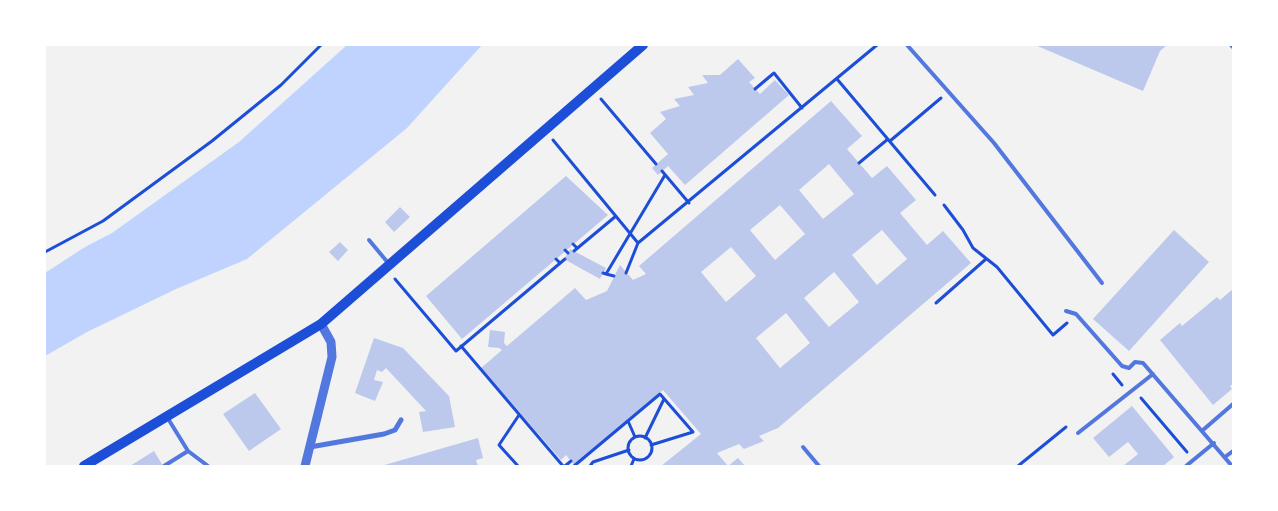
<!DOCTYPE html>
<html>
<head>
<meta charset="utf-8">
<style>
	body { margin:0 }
	#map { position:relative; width:1278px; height:511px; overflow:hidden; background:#f2f2f2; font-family:"Titillium Web",sans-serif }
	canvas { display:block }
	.frame { position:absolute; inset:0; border:46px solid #fff; pointer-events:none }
</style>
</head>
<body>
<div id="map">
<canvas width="1278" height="511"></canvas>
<div class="frame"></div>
</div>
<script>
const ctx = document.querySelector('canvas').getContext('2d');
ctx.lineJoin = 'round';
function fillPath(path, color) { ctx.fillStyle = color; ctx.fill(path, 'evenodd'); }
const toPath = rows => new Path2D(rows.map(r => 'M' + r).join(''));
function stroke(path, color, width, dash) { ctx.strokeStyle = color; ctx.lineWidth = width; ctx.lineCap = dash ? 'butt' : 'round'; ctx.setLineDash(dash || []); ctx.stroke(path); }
const water = toPath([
	[347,45,482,45,407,128,247,259,176,289,87,332,45,356,45,273,85,247,112,233,239,142]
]);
const building = toPath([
	[1035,45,1167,45,1160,51,1143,91],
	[738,59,755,78,749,82,760,94,775,80,789,95,685,185,668,166,658,175,652,168,668,154,650,133,666,119,660,112,680,106,674,99,694,95,688,87,708,83,702,75,720,75],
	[831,101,862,136,847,149,859,163,872,178,887,166,916,200,900,213,927,245,943,231,971,263,778,428,759,436,764,441,744,449,739,444,717,453,728,466,661,466,701,434,663,390,574,465,566,455,561,460,481,368,502,350,499,348,488,347,490,330,505,332,504,343,507,346,575,288,586,300,607,291,620,265,633,280,646,274,639,266],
	[829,164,854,194,823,219,799,190],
	[780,205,805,234,775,260,750,230],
	[882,230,907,259,877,285,852,255],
	[731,247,756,276,726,302,701,272],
	[834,272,859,302,829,327,804,298],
	[786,313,810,343,780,368,756,338],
	[566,176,608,215,462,339,426,296],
	[400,207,410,217,394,232,385,222],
	[1174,230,1209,262,1129,351,1093,319],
	[340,242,348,250,338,261,329,252],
	[570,249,606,268,600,279,564,259],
	[1233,289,1233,384,1230,386,1232,389,1213,405,1160,340,1180,323,1182,326,1217,297,1220,300],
	[374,338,403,348,449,396,455,427,423,432,419,412,426,411,386,368,382,372,377,370,374,380,383,382,375,401,355,393],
	[255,393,281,429,249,451,223,414],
	[1132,406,1174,457,1163,466,1123,466,1138,454,1128,442,1109,457,1093,438],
	[478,438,483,458,476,460,478,466,381,466],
	[154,451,163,466,130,466],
	[738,458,745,466,728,466]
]);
const path = toPath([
	[837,79,935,195],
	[755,89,774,73,802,108],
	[601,99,656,164],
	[553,140,638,243],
	[890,141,941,98],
	[859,163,888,139],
	[662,171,689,203],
	[944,205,963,230,973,248,997,267,1053,335,1067,323],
	[573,244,577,248],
	[565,250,568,253],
	[574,251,616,216],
	[45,252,103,221,212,141,281,85,321,45],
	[556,259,560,263],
	[603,273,606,274,665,175],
	[626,273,638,243,877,45],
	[606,274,614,276],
	[395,279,456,351,565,259],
	[936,303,986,259],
	[461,346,563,466],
	[1113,374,1122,385],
	[1141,398,1187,452],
	[628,421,635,437],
	'628 448a12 12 0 1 1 24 0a12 12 0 1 1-24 0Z',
	[645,438,664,399],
	[518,466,499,445,519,415],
	[565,466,571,461],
	[574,466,660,394,693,432,651,445],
	[590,466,593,462,629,450],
	[631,466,634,459],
	[1018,466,1066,427]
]);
const service = toPath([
	[907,45,994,143,1102,283],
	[1231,45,1233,47],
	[369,240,389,264],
	[1066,311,1076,314,1122,366,1129,368,1135,362,1143,363,1232,466],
	[1203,430,1233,404],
	[1078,433,1153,374],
	[803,447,819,466],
	[188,451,208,466],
	[1225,457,1233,451],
	[164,466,188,451,167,417],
	[1186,466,1214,443]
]);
const minor = toPath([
	[310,447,384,434,395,430,401,420]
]);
const tertiary = toPath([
	[305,466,332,357,331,342,321,324]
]);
const secondary = toPath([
	[84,466,321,324,643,45]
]);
fillPath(water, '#bfd3fe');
fillPath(building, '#bdc9ec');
stroke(path, '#1d4ed8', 3);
stroke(service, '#5277de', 4);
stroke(minor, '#5277de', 5);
stroke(tertiary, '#5277de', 9);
stroke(secondary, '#1d4ed8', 10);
</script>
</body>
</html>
